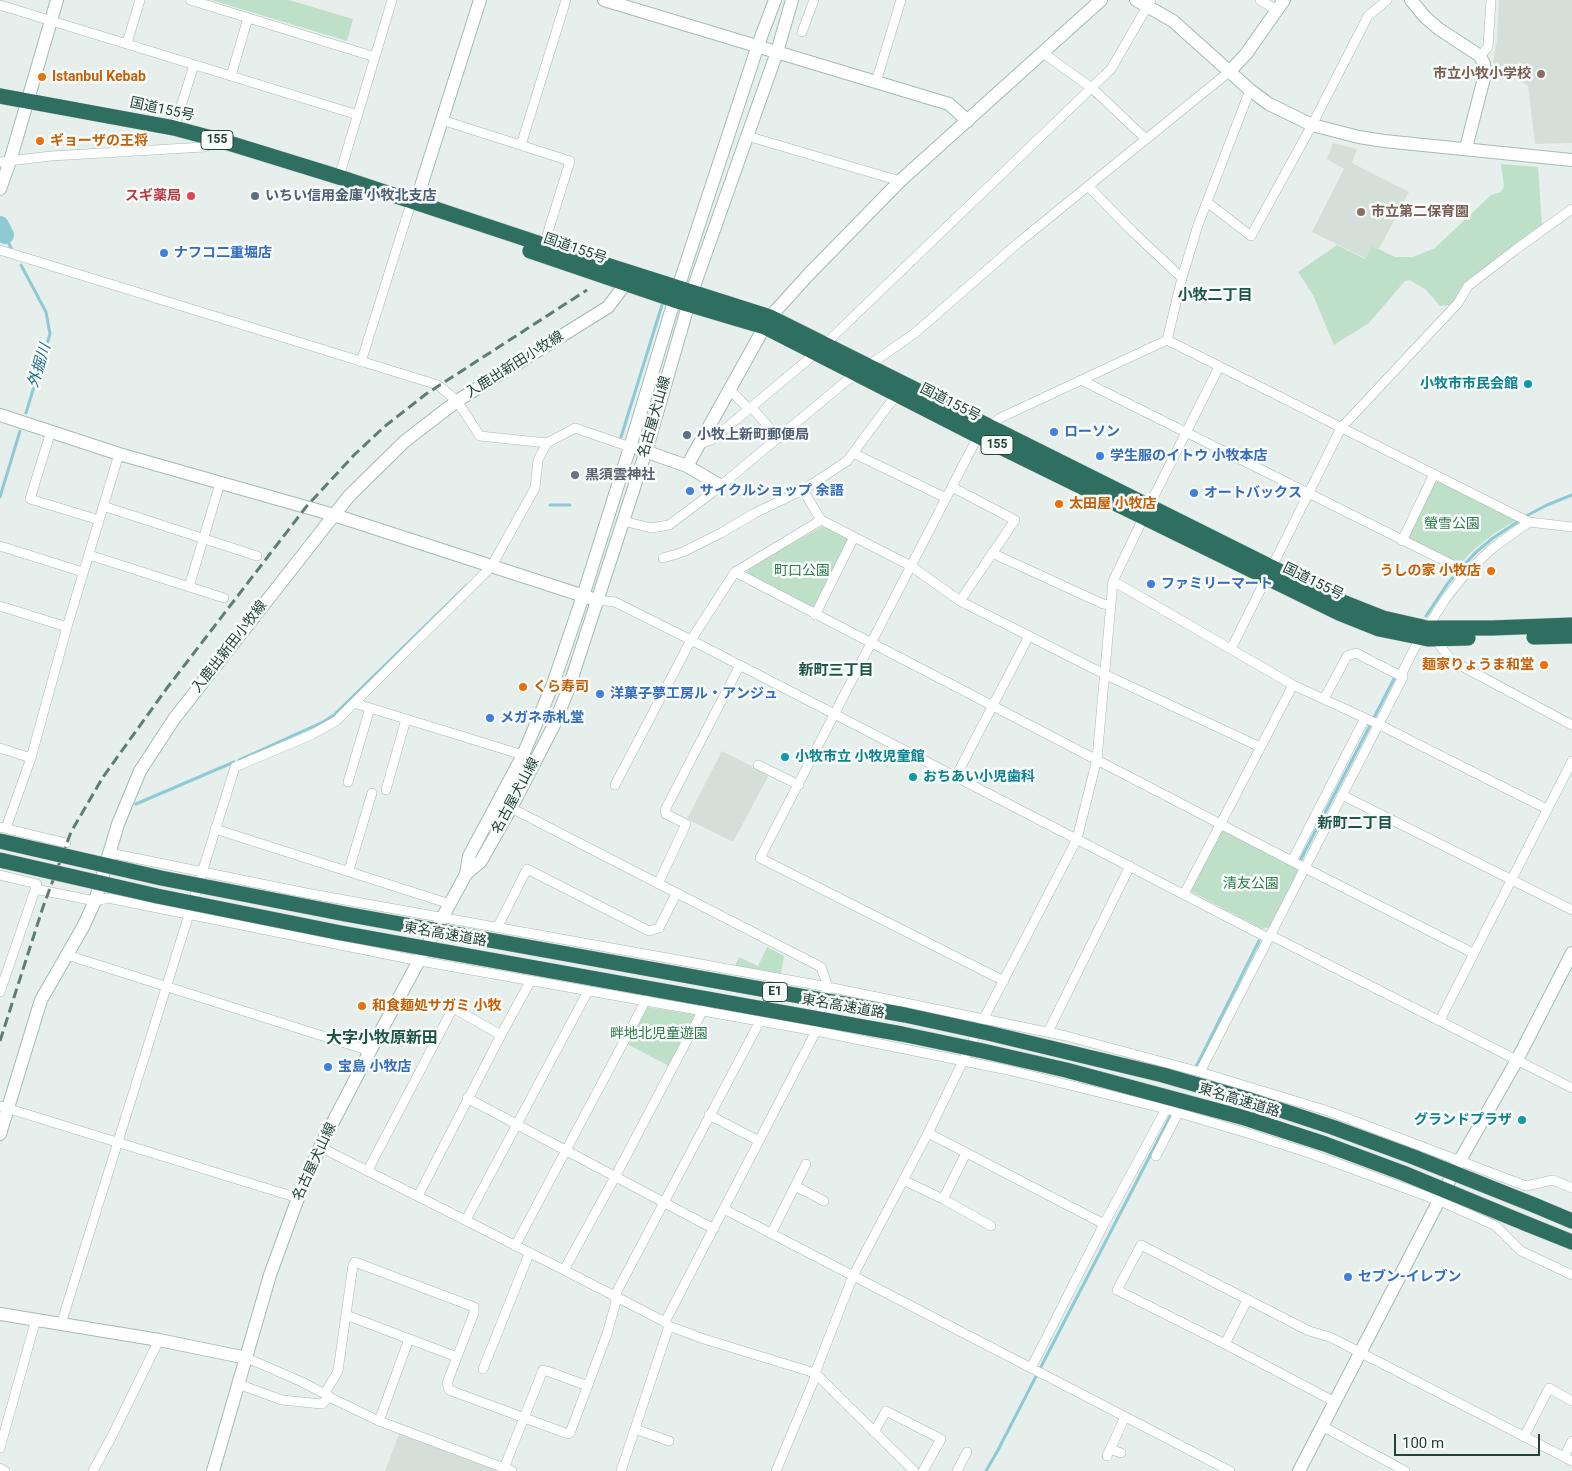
<!DOCTYPE html>
<html>
<head>
<meta charset="utf-8">
<style>
	body { margin:0 }
	#map { position:relative; width:1572px; height:1471px; overflow:hidden; background:#e6efeb; font-family:Roboto,sans-serif }
	canvas { display:block }
	.scale { position:absolute; left:1394px; top:1434px; width:146px; height:22px; box-sizing:border-box; border:2px solid #24423a; border-top:0; padding-left:6px; font-size:15px; line-height:18px; white-space:nowrap; color:#24423a; -webkit-text-stroke:4px #f7fbf9; paint-order:stroke }
</style>
</head>
<body>
<div id="map">
<canvas width="1572" height="1471"></canvas>
<div class="scale">100 m</div>
</div>
<script>
const ctx = document.querySelector('canvas').getContext('2d');
ctx.lineJoin = 'round';
function fillPath(path, color) { ctx.fillStyle = color; ctx.fill(path, 'evenodd'); }
const toPath = rows => new Path2D(rows.map(r => 'M' + r).join(''));
function stroke(path, color, width, dash) { ctx.strokeStyle = color; ctx.lineWidth = width; ctx.lineCap = dash ? 'butt' : 'round'; ctx.setLineDash(dash || []); ctx.stroke(path); }
function label(font, color, halo, rows, align = 'center') {
  ctx.font = font + ' Roboto,"Noto Sans JP",sans-serif'; ctx.lineWidth = 5; ctx.setLineDash([]); ctx.textBaseline = 'middle'; ctx.strokeStyle = halo; ctx.fillStyle = color; for (const [text, x, y, turn = 0] of rows) {
    ctx.save(); ctx.translate(x, y); ctx.rotate((+turn || 0) * Math.PI / 180); ctx.textAlign = isNaN(turn) ? turn : align; if (halo) ctx.strokeText(text, 0, 0); ctx.fillText(text, 0, 0); ctx.restore();
  }
}
const built = toPath([
	[1499,0,1572,0,1572,143,1535,144,1528,86,1493,63,1497,39],
	[1333,143,1357,149,1352,163,1409,192,1379,249,1372,246,1365,258,1312,232,1344,169,1327,159],
	[722,751,769,775,733,842,687,819],
	[400,1432,503,1471,385,1471]
]);
const green = toPath([
	[211,0,289,0,353,19,347,41],
	[1501,164,1538,167,1542,226,1500,257,1453,305,1440,306,1426,290,1410,280,1405,281,1369,323,1334,345,1313,295,1298,272,1337,245,1365,259,1372,246,1395,257,1413,257,1435,248,1491,195,1501,192,1504,186],
	[1439,481,1517,520,1493,534,1469,554,1461,564,1410,539,1409,535,1434,482],
	[826,526,847,538,849,542,816,606,812,607,748,574,747,569,821,527],
	[1223,830,1300,869,1271,927,1262,929,1192,892,1190,888,1219,832],
	[767,947,784,956,781,974,734,968,739,957,758,966],
	[647,1007,696,1015,669,1066,627,1044]
]);
const stream = toPath([
	[5,235,11,248],
	[21,265,46,312,50,334,26,413],
	[621,437,662,305],
	[0,497,20,431],
	[550,505,570,505],
	[1426,616,1448,583,1475,553,1493,538,1528,515,1547,505,1572,495],
	[239,760,323,722,334,715,467,585],
	[136,804,234,762],
	[1301,859,1396,675],
	[1196,1067,1259,941],
	[986,1471,998,1450,1171,1115]
]);
const river = toPath([
	[0,225,5,235]
]);
const street = toPath([
	[190,0,375,57],
	[1260,0,1277,10],
	[0,5,358,115],
	[802,32,814,0],
	[127,43,140,0],
	[1043,53,1093,89,1146,139],
	[1480,56,1488,47,1491,0],
	[231,76,248,18],
	[876,82,901,0],
	[442,120,570,161,544,245],
	[174,128,194,65],
	[747,136,900,181],
	[521,145,566,0],
	[0,162,51,156,204,147,219,141],
	[339,177,392,0],
	[1088,186,1133,232,1182,278],
	[1207,202,1251,236,1312,125,1368,16,1387,0],
	[0,250,438,385,457,401,480,436,547,443,575,428,630,447],
	[1167,340,1182,278,1198,225,1250,90],
	[824,345,1111,69,1151,0],
	[361,362,412,200],
	[1081,380,1467,572],
	[730,390,749,409],
	[751,407,779,438],
	[51,431,30,499,99,520],
	[700,444,713,439,816,353],
	[853,453,946,498],
	[952,487,1015,520,960,601],
	[103,506,257,556],
	[821,520,803,490,847,461,897,394],
	[623,521,651,528,669,525,713,492,845,382,915,333,1018,243,1230,71],
	[1402,541,1434,474],
	[0,546,83,572],
	[992,553,1103,604,1111,605],
	[89,555,224,598],
	[663,558,683,552,721,533,755,513,803,490],
	[735,572,1305,868,1473,953],
	[1113,581,1293,685,1378,724,1547,809],
	[189,587,220,483],
	[597,600,615,602,691,640,1268,938],
	[0,606,67,627],
	[815,615,854,537],
	[1434,638,1452,661,1572,725],
	[1231,649,1341,428,1458,303,1468,286,1515,250,1572,209],
	[1324,699,1347,656,1356,653,1403,677],
	[354,703,523,755],
	[0,748,31,758],
	[758,765,799,785],
	[956,776,1029,636],
	[348,782,370,708],
	[615,785,691,640,735,572,821,520,911,566,960,601,1104,674,1260,747],
	[386,790,406,719],
	[1342,795,1572,910],
	[511,808,821,967,828,987,816,1031,665,1322],
	[0,827,66,843],
	[6,828,31,758,67,627,119,454],
	[215,829,450,904],
	[110,853,306,893,828,987,1066,1036,1200,1072,1328,1111,1526,1186,1553,1180,1572,1188],
	[1292,861,1365,718],
	[349,870,372,793],
	[0,875,37,884,0,992],
	[658,884,686,824,666,814,665,810,740,665],
	[35,889,95,901,108,898,420,961,816,1031,1008,1070,1110,1095,1166,1109,1247,1133,1309,1153,1440,1201,1496,1226,1521,1251,1572,1275],
	[1184,894,1293,685],
	[497,928,527,869,649,931,659,928,676,894],
	[1270,935,1572,1088],
	[67,955,370,1051],
	[1004,981,760,858,974,444,989,427,1000,418,1167,340,1529,522,1572,527],
	[1440,1020,1572,761],
	[1048,1032,1130,866],
	[1200,1072,1403,677,1402,673,1413,651,1427,628,1446,598,1467,572,1494,547,1529,522],
	[467,1098,714,1229],
	[0,1106,298,1198],
	[709,1115,759,1141],
	[928,1133,1104,1224],
	[320,1147,564,1270,665,1322,669,1326,704,1339,815,1373,914,1471],
	[1156,1156,1178,1113],
	[368,1170,453,1008,501,1035],
	[903,1180,943,1199,991,1226],
	[795,1186,824,1201],
	[418,1196,501,1035,531,980],
	[943,1199,966,1153],
	[724,1209,1230,1471],
	[466,1220,588,991],
	[771,1234,806,1164],
	[515,1246,646,1000],
	[564,1270,615,1177,703,1010],
	[614,1297,760,1021],
	[346,1315,457,1357],
	[61,1324,235,767,311,735,336,721,491,567,535,488,538,460,547,443],
	[1225,1344,1247,1300],
	[247,1358,302,1382,329,1396],
	[1031,1368,1104,1224,1166,1109],
	[483,1369,529,1254],
	[238,1384,282,1400,322,1404,329,1397,379,1421,512,1471],
	[325,1393,338,1371,353,1265,355,1262,474,1307,474,1313,447,1383,449,1390,568,1434,570,1433,607,1334,617,1298],
	[1335,1402,1225,1344,1117,1290,1141,1245,1309,1331,1330,1337,1572,1461],
	[379,1421,409,1339],
	[1322,1426,1405,1471],
	[635,1429,669,1441],
	[874,1432,886,1411,941,1439,923,1471],
	[1524,1437,1549,1388,1572,1401],
	[0,1448,36,1319],
	[1110,1449,1121,1453],
	[1107,1456,1125,1417],
	[1564,1457,1572,1441],
	[0,1468,5,1471],
	[504,1468,543,1370,547,1371,588,1386],
	[93,1471,111,1438,159,1340],
	[621,1471,669,1326],
	[776,1471,814,1380,815,1373,853,1276,928,1133,984,1018,1077,839,1097,759,1113,581,1149,506,1219,367],
	[957,1471,967,1452]
]);
const secondary = toPath([
	[604,0,949,104,968,121],
	[1136,0,1173,21,1250,90,1269,104,1312,125,1359,137,1384,141,1572,160],
	[1411,0,1425,17,1439,29,1480,56,1484,64,1485,74,1466,148],
	[1230,71,1246,54,1284,0],
	[0,189,10,161,57,0],
	[416,202,480,0],
	[0,415,119,454,334,515,590,598],
	[639,449,687,466,721,486],
	[687,466,770,317,809,274,900,181,1101,0],
	[466,874,481,861,511,808,554,725,568,690,646,451,692,292,777,52,792,0],
	[0,1134,41,1000,83,927,95,901,118,824,140,771,174,719,349,496,405,441,457,401,608,307,626,283],
	[0,1314,159,1340,247,1358],
	[213,1471,270,1275,298,1198,320,1147,370,1051,466,874,469,856,523,755,553,684,583,596,630,447,678,288,758,45,775,0],
	[1299,1471,1460,1160,1517,1060,1572,953]
]);
const highway = toPath([
	[0,96,174,128,219,140,339,177,544,245,770,317,1271,567,1345,603,1383,618,1427,628,1492,628,1572,625],
	[530,251,674,300,765,327,980,437,1339,613,1379,629,1428,639,1468,638],
	[1534,637,1572,636],
	[1534,1205,1572,1221],
	[1527,1224,1572,1242]
]);
const rail = toPath([
	[0,1041,43,907,71,832,103,777,167,688,306,507,354,455,384,427,426,394,587,290]
]);
const highwayBridge = toPath([
	[0,841,161,878,345,914,905,1015,988,1033,1163,1075,1250,1100,1332,1127,1411,1156,1534,1205],
	[0,860,157,896,341,933,902,1034,983,1051,1066,1070,1245,1118,1325,1144,1403,1173,1527,1224]
]);
const markers = [
	[1541,74,5,"#8d6e63"],
	[42,77,5,"#e8710a"],
	[40,141,5,"#e8710a"],
	[191,196,5,"#e0444e"],
	[255,196,5,"#5c6f8a"],
	[1361,212,5,"#8d6e63"],
	[164,253,5,"#3f7fe0"],
	[1528,384,5,"#0f9aa8"],
	[1054,432,5,"#3f7fe0"],
	[687,435,5,"#5c6f8a"],
	[1100,456,5,"#3f7fe0"],
	[575,475,5,"#6b7280"],
	[690,491,5,"#3f7fe0"],
	[1194,493,5,"#3f7fe0"],
	[1059,504,5,"#e8710a"],
	[1491,571,5,"#e8710a"],
	[1151,584,5,"#3f7fe0"],
	[1544,665,5,"#e8710a"],
	[523,687,5,"#e8710a"],
	[600,694,5,"#3f7fe0"],
	[490,718,5,"#3f7fe0"],
	[785,757,5,"#0f9aa8"],
	[913,777,5,"#0f9aa8"],
	[362,1006,5,"#e8710a"],
	[328,1067,5,"#3f7fe0"],
	[1522,1120,5,"#0f9aa8"],
	[1348,1277,5,"#3f7fe0"]
];
const shields = [
	[217,140,32],
	[997,445,32],
	[775,992,25]
];
const shieldNames = [
	["155",217,140],
	["155",997,445],
	["E1",775,992]
];
const educationNames = [
	["市立小牧小学校",1531,74],
	["市立第二保育園",1371,212,"left"]
];
const foodNames = [
	["Istanbul Kebab",52,77],
	["ギョーザの王将",50,141],
	["太田屋 小牧店",1069,504],
	["うしの家 小牧店",1481,571,"right"],
	["麺家りょうま和堂",1534,665,"right"],
	["くら寿司",533,687],
	["和食麺処サガミ 小牧",372,1006]
];
const streetNames = [
	["国道155号",162,110,12],
	["国道155号",575,249,19],
	["入鹿出新田小牧線",515,365,-32],
	["国道155号",950,403,27],
	["名古屋犬山線",655,417,-74],
	["国道155号",1313,582,26],
	["入鹿出新田小牧線",230,647,-52],
	["名古屋犬山線",516,796,-62],
	["東名高速道路",445,935,10],
	["東名高速道路",843,1007,10],
	["東名高速道路",1239,1101,17],
	["名古屋犬山線",315,1162,-65]
];
const healthNames = [
	["スギ薬局",181,196]
];
const serviceNames = [
	["いちい信用金庫 小牧北支店",265,196],
	["小牧上新町郵便局",697,435]
];
const shopNames = [
	["ナフコ二重堀店",174,253],
	["ローソン",1064,432],
	["学生服のイトウ 小牧本店",1110,456],
	["サイクルショップ 余語",700,491],
	["オートバックス",1204,493],
	["ファミリーマート",1161,584],
	["洋菓子夢工房ル・アンジュ",610,694],
	["メガネ赤札堂",500,718],
	["宝島 小牧店",338,1067],
	["セブン-イレブン",1358,1277]
];
const cultureNames = [
	["小牧市市民会館",1518,384],
	["小牧市立 小牧児童館",795,757,"left"],
	["おちあい小児歯科",923,777,"left"],
	["グランドプラザ",1512,1120]
];
const worshipNames = [
	["黒須雲神社",585,475]
];
const parkNames = [
	["螢雪公園",1452,524],
	["町口公園",802,571],
	["清友公園",1251,884],
	["畔地北児童遊園",659,1034]
];
const neighbourhoodNames = [
	["小牧二丁目",1215,296],
	["新町三丁目",836,671],
	["新町二丁目",1355,824]
];
const waterNames = [
	["外掘川",40,366,-73]
];
const quarterNames = [
	["大字小牧原新田",382,1039]
];
fillPath(built, '#d4dfda');
fillPath(green, '#bfe0c8');
stroke(stream, '#8ec9d4', 3);
stroke(river, '#8ec9d4', 18);
stroke(street, '#a8b8b2', 10);
stroke(secondary, '#a4bbb3', 14);
stroke(highway, '#c2cac8', 16);
stroke(street, '#fff', 9);
stroke(secondary, '#fff', 12);
stroke(highway, '#2f6f62', 15);
stroke(rail, '#5f7d75', 3, [10, 5]);
stroke(highwayBridge, '#c2cac8', 16, []);
stroke(highwayBridge, '#2f6f62', 15);
for (const [x, y, r, color] of markers) { const dot = new Path2D(); dot.arc(x, y, r, 0, 2 * Math.PI); ctx.fillStyle = color; ctx.fill(dot); stroke(dot, '#f7fbf9', 2); }
for (const [x, y, w] of shields) { const box = new Path2D(); box.roundRect(x - w / 2, y - 9.5, w, 19, 4); ctx.fillStyle = '#f7fbf9'; ctx.fill(box); stroke(box, '#24423a', 1); }
label('bold 12px', '#24423a', null, shieldNames);
label('bold 14px', '#785e54', '#f7fbf9', educationNames, 'right');
label('bold 14px', '#c56008', '#f7fbf9', foodNames, 'left');
label('14px', '#24423a', '#f7fbf9', streetNames);
label('bold 14px', '#be3a42', '#f7fbf9', healthNames, 'right');
label('bold 14px', '#4e5e75', '#f7fbf9', serviceNames, 'left');
label('bold 14px', '#366cbe', '#f7fbf9', shopNames, 'left');
label('bold 14px', '#0d838f', '#f7fbf9', cultureNames, 'right');
label('bold 14px', '#5b616d', '#f7fbf9', worshipNames, 'left');
label('14px', '#2d7a4b', '#f7fbf9', parkNames);
label('bold 15px', '#1f5548', '#f7fbf9', neighbourhoodNames);
label('italic 15px', '#1c6f80', '#f7fbf9', waterNames);
label('bold 16px', '#1f5548', '#f7fbf9', quarterNames);
</script>
</body>
</html>
